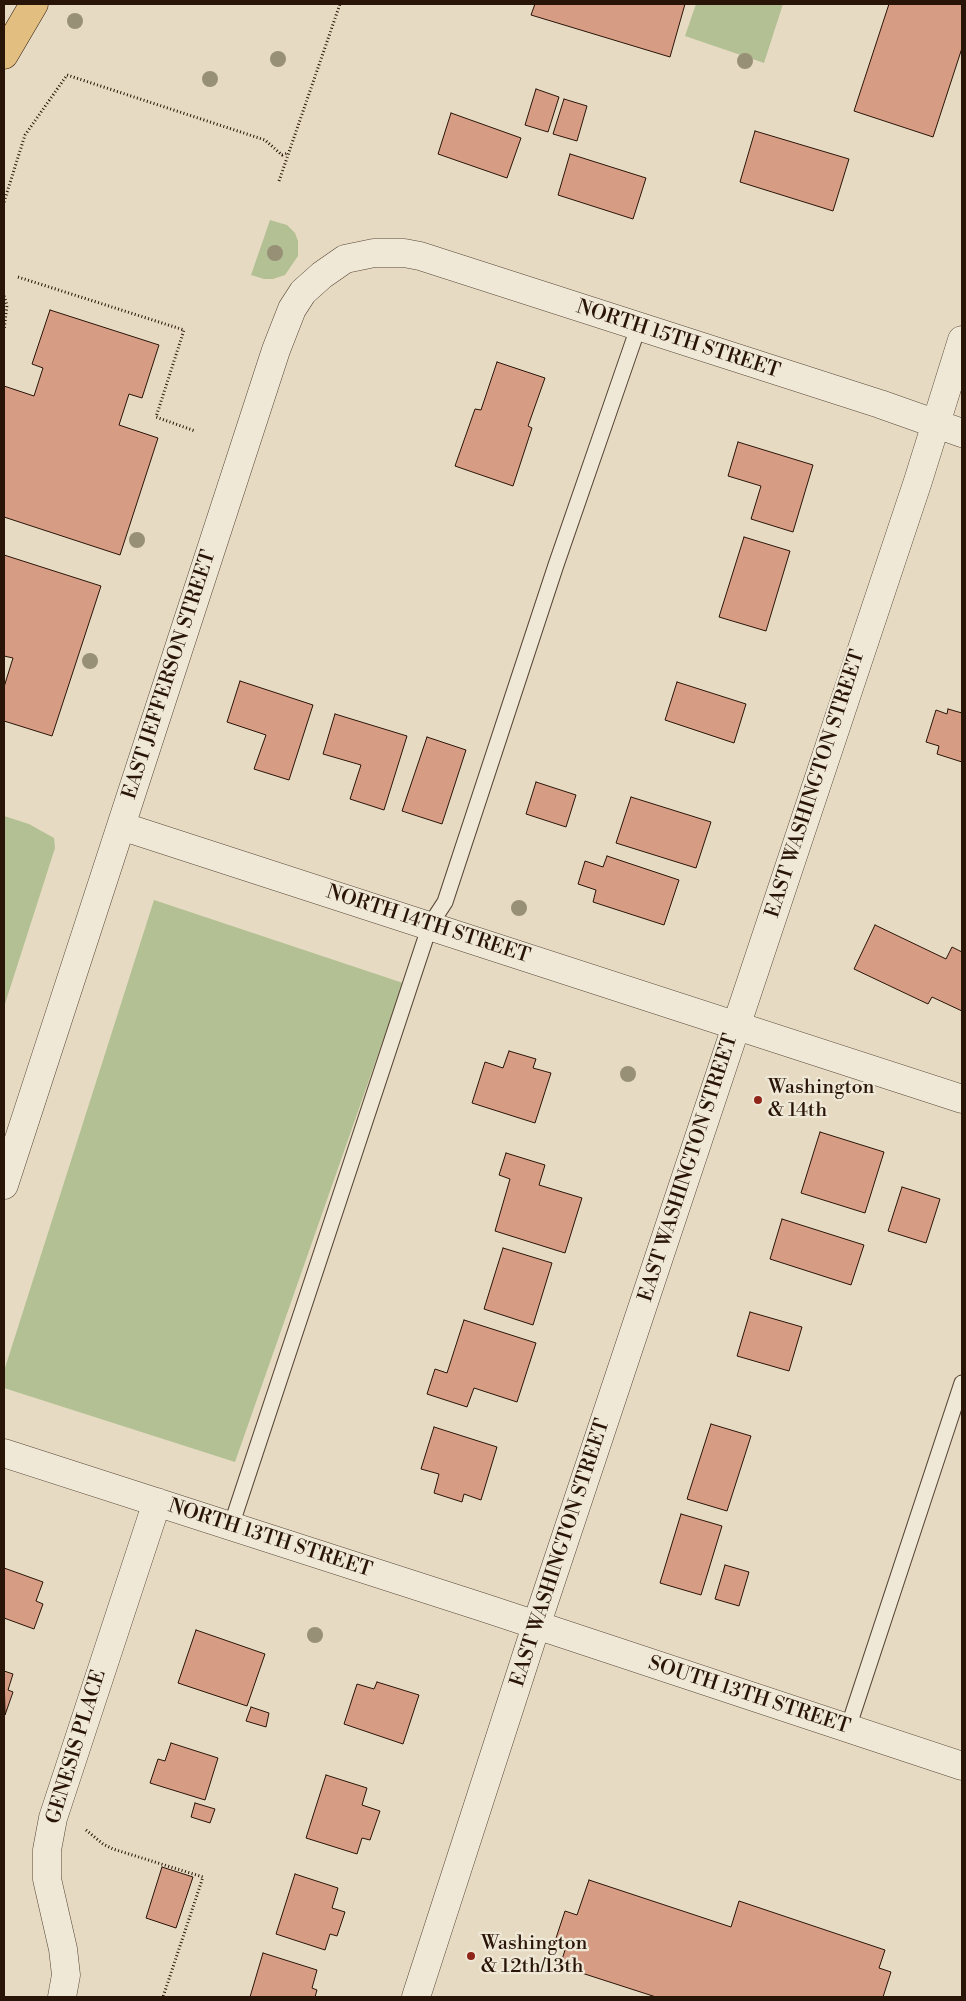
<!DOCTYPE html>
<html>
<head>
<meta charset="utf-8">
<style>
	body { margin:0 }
	#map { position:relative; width:966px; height:2001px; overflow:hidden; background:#e6dbc2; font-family:"Libre Bodoni",serif }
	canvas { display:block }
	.frame { position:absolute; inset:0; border:5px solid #291408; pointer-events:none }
</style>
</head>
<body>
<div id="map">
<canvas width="966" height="2001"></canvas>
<div class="frame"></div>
</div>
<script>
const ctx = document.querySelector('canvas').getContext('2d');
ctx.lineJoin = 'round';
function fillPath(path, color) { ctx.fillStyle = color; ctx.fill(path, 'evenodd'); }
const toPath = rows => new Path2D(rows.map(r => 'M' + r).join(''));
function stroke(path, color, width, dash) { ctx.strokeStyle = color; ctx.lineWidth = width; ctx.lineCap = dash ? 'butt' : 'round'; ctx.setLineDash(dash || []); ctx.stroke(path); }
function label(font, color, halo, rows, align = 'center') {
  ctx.font = font + ' "Libre Bodoni",serif'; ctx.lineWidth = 4.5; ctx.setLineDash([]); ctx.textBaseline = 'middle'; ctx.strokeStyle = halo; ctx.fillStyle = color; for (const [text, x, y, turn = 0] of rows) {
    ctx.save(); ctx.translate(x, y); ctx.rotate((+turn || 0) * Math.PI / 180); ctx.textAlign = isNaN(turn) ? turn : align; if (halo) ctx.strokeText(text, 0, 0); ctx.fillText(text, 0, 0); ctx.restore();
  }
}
const green = toPath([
	[696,4,783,4,764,63,685,36],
	[270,220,287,225,295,233,298,241,298,256,285,275,273,279,264,279,251,275],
	[4,816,29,824,54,838,55,848,4,1007],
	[154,900,403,983,235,1462,4,1388,4,1371]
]);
const building = toPath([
	[535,4,685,4,670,57,531,15,535,4],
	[889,4,962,4,962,48,933,137,854,111,889,4],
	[536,89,559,97,548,132,525,125,536,89],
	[564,99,587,106,577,141,553,134,564,99],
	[451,113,521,138,507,178,438,154,451,113],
	[755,131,849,159,833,211,740,182,755,131],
	[570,154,646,178,633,219,558,195,570,154],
	[50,310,159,345,142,398,129,394,119,425,158,438,120,555,4,517,4,386,34,396,43,368,32,364,50,310],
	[497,362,545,378,528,426,532,428,513,486,455,466,475,409,481,410,497,362],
	[738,442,813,465,793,532,751,519,761,486,728,476,738,442],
	[744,537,790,551,766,631,719,617,744,537],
	[4,555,101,586,52,736,4,721,4,687,13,658,4,656,4,555],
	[240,681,313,705,289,780,254,769,266,735,227,722,240,681],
	[677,682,746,704,734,743,665,720,677,682],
	[948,709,962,713,962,762,937,754,939,746,926,742,936,710,947,714,948,709],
	[335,714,407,736,384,810,350,799,361,765,323,754,335,714],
	[427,737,466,750,442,824,402,811,427,737],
	[536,782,576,795,566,827,526,814,536,782],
	[631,797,711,822,696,868,616,843,631,797],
	[607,856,679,880,664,925,593,902,596,890,578,884,585,861,603,867,607,856],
	[875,925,946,959,952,947,962,952,962,1011,932,997,928,1004,854,969,875,925],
	[509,1051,536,1059,533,1068,551,1073,535,1123,472,1103,485,1062,503,1068,509,1051],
	[820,1132,884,1152,865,1213,801,1193,820,1132],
	[506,1153,545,1165,539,1185,582,1198,565,1253,495,1231,510,1179,499,1175,506,1153],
	[902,1187,940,1199,926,1243,888,1231,902,1187],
	[782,1219,864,1245,851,1285,770,1259,782,1219],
	[503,1248,552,1263,533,1325,484,1309,503,1248],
	[750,1312,802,1327,789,1371,737,1356,750,1312],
	[464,1320,536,1343,517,1402,474,1388,467,1407,427,1394,435,1369,447,1373,464,1320],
	[711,1424,751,1436,727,1511,687,1499,711,1424],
	[434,1427,497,1447,481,1500,464,1494,462,1502,434,1493,439,1474,421,1469,434,1427],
	[681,1514,722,1526,701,1595,660,1583,681,1514],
	[725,1565,749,1572,739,1606,715,1599,725,1565],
	[4,1568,43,1582,36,1601,43,1604,34,1629,4,1618,4,1568],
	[196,1630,265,1654,247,1706,178,1683,196,1630],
	[4,1671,13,1674,8,1690,13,1692,5,1715,4,1671],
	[377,1682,419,1695,403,1744,344,1724,357,1684,374,1689,377,1682],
	[251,1707,269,1713,266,1727,246,1721,251,1707],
	[171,1743,218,1758,205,1800,150,1783,158,1759,165,1761,171,1743],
	[326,1775,367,1788,362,1805,380,1811,370,1840,362,1838,357,1854,306,1838,326,1775],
	[195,1803,215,1809,210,1823,191,1817,195,1803],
	[162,1867,193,1877,176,1928,146,1918,162,1867],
	[295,1874,338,1888,332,1908,345,1912,337,1936,330,1934,325,1950,276,1934,295,1874],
	[589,1880,731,1927,739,1901,885,1950,879,1968,891,1972,883,1997,656,1997,560,1966,565,1950,553,1947,565,1911,577,1915,589,1880],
	[263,1953,317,1970,312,1988,317,1990,315,1997,250,1997,263,1953]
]);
const path = toPath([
	[279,181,340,4],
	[4,202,25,135,67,75,265,140,282,155,288,153],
	[18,277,184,330,156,417,195,431],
	[4,296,7,305,4,330],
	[86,1830,103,1844,113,1849,203,1877,163,1997]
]);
const lane = toPath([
	[231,1526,430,925,445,902,556,565,638,328],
	[848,1728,962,1383]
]);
const street = toPath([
	[121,826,962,1099],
	[4,1185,276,350,292,309,303,292,322,275,345,259,374,253,404,253,420,256,880,404,962,433],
	[4,1453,485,1608,962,1766],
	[62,1997,66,1975,63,1949,47,1879,47,1850,53,1818,157,1502],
	[416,1997,536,1626,918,481,962,340]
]);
const primary = toPath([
	[4,55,34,4]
]);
const trees = [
	[75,21],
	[278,59],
	[745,61],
	[210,79],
	[275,253],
	[137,540],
	[90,661],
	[519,908],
	[628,1074],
	[315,1635]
];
const markers = [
	[758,1100,5,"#8f2418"],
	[471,1956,5,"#8f2418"]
];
const streetNames = [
	["NORTH 15TH STREET",678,340,18],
	["EAST JEFFERSON STREET",170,675,-72],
	["EAST WASHINGTON STREET",816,784,-72],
	["NORTH 14TH STREET",428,925,18],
	["EAST WASHINGTON STREET",689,1168,-72],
	["NORTH 13TH STREET",270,1539,18],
	["EAST WASHINGTON STREET",561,1553,-72],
	["SOUTH 13TH STREET",749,1696,18],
	["GENESIS PLACE",77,1747,-73]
];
const poiNames = [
	["Washington",768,1088],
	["& 14th",768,1111],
	["Washington",481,1944],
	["& 12th/13th",481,1967]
];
fillPath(green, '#b3c094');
fillPath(building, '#d79c84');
stroke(building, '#291408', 1);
stroke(lane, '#584636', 17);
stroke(street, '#584636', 29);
stroke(primary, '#291408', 29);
stroke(path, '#291408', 3, [1, 2.5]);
stroke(lane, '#efe8d7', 15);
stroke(street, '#efe8d7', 28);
stroke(primary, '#e3be81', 28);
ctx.fillStyle = '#988f77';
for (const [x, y] of trees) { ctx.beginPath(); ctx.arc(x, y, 8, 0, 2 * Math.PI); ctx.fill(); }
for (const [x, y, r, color] of markers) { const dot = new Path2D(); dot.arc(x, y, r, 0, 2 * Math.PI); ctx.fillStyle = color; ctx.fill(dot); stroke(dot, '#efe8d7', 2); }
label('20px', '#291408', '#efe8d7', streetNames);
label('20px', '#291408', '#efe8d7', poiNames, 'left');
</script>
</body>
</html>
